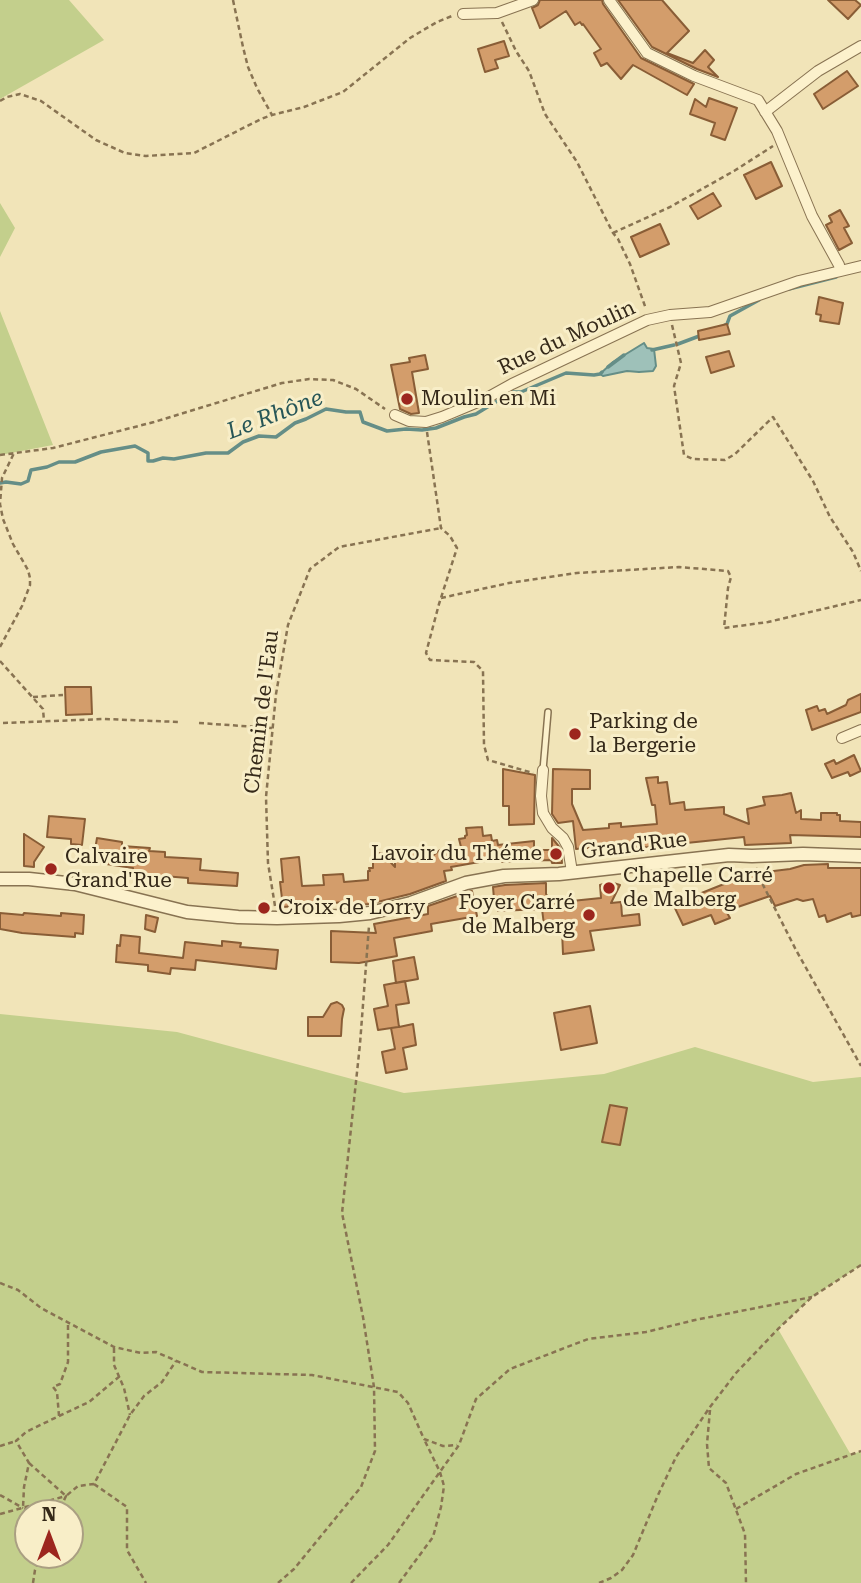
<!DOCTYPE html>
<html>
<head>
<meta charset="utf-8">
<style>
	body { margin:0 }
	#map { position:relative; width:861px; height:1583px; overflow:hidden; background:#f1e4b8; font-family:"Roboto Serif",serif }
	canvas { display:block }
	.north { position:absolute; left:14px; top:1499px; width:70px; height:70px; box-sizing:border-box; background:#f8eec8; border:2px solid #aa9f82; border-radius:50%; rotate:0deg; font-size:19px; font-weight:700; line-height:28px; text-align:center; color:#352919 }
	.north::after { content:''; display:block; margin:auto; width:24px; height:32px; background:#9c261e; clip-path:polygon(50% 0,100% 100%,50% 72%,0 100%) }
</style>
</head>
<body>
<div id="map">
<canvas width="861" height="1583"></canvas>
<div class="north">N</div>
</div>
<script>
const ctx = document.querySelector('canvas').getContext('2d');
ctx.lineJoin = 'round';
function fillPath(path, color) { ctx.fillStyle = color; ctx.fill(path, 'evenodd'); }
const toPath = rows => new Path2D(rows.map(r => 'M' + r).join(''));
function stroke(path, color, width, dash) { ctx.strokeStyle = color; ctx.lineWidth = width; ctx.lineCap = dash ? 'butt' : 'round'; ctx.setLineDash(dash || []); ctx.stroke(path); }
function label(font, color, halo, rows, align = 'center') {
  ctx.font = font + ' "Roboto Serif",serif'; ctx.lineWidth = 6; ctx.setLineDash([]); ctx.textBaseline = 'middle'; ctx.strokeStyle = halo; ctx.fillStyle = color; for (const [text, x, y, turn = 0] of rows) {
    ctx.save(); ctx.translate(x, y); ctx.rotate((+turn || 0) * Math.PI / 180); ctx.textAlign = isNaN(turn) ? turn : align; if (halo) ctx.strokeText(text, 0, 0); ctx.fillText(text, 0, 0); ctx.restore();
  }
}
const green = toPath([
	[0,0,69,0,104,40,0,99],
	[0,203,15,228,0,257],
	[0,311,53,445,0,455],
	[0,1014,177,1032,404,1093,604,1074,695,1047,813,1082,861,1077,861,1265,812,1297,778,1329,851,1455,861,1451,861,1583,0,1583],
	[28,1513,70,1513,70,1555,28,1555]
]);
const water = toPath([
	[644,343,647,348,654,349,656,366,653,371,639,372,627,371,603,376,600,374,613,362,644,343]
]);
const stream = toPath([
	[789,289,836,277],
	[725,325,727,324,730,316,759,300],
	[678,344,702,335],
	[652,350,674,345],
	[608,367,624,355],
	[0,483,6,482,21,484,28,481,31,470,47,467,59,462,75,462,101,452,135,446,148,453,148,461,153,461,163,458,174,459,206,453,228,453,243,442,259,436,276,437,295,423,306,419,326,409,346,412,360,412,363,422,387,431,406,429,422,430,436,428,464,417,476,414,512,392,521,392,566,373,594,375,600,374,602,372]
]);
const building = toPath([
	[540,0,602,0,603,4,641,58,694,84,687,95,633,65,621,79,607,63,601,66,594,53,601,49,583,24,582,25,580,22,575,25,566,11,540,28,532,8,538,5,540,0],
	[618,0,662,0,689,31,667,53,693,63,705,50,714,60,708,67,718,77,697,69,652,47,618,0],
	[828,0,855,0,861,5,848,19,828,0],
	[504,41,509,56,495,60,498,68,485,72,478,49,504,41],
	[847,71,858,86,823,109,814,94,847,71],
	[709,98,737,108,725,140,711,135,715,123,690,114,695,99,706,107,709,98],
	[771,162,782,186,756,199,744,175,771,162],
	[713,193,721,206,698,219,690,206,713,193],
	[840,210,849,226,844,228,852,243,839,250,826,225,832,222,829,216,840,210],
	[660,224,669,244,640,257,631,237,660,224],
	[819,297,843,303,839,324,820,321,821,315,816,314,819,297],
	[727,324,730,334,699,340,698,331,727,324],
	[729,351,734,366,711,373,706,357,729,351],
	[425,355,428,369,412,372,419,413,411,414,400,409,391,365,410,362,409,358,425,355],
	[65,687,91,687,92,714,66,715,65,687],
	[861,694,861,712,812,730,806,710,817,706,819,711,825,709,827,714,846,705,848,700,861,694],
	[854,755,861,771,850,776,848,772,832,778,825,764,834,760,836,764,854,755],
	[503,769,535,775,534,824,509,825,509,806,503,806,503,769],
	[553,769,590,770,590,789,572,789,572,804,583,830,609,828,609,824,621,823,621,827,657,824,655,805,652,805,646,778,658,777,658,783,667,782,670,804,684,802,685,810,724,807,724,814,749,824,747,809,765,805,763,797,782,795,791,793,796,813,801,810,801,819,821,820,821,813,837,813,837,815,840,815,840,821,861,822,861,837,790,835,791,843,745,845,744,837,648,847,621,848,621,845,608,846,576,849,573,821,558,823,552,814,553,769],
	[49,816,85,819,82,845,71,844,71,839,47,837,49,816],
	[482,827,483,836,491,835,492,841,497,840,498,845,534,841,534,850,552,850,552,838,561,849,562,863,552,863,551,860,502,862,502,858,451,867,452,870,444,871,446,881,410,894,369,904,345,906,345,902,283,907,280,882,283,882,281,859,299,857,302,886,324,885,323,875,326,875,343,874,344,882,368,880,368,871,370,871,369,868,373,868,373,854,382,853,395,867,395,851,430,849,431,857,440,850,461,847,459,839,465,838,465,836,467,835,466,828,482,827],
	[24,834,44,847,34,862,34,867,24,866,24,834],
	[97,838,122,842,122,846,150,848,149,851,165,852,165,857,201,859,200,870,238,873,237,886,188,883,188,878,163,876,163,878,133,876,133,868,93,862,97,838],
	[828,864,828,868,861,868,861,915,852,917,851,913,827,922,825,915,819,917,813,899,803,901,797,899,775,906,770,896,726,911,730,918,715,924,711,915,683,925,673,904,675,903,674,896,694,896,749,874,790,869,804,865,828,864],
	[610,882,620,885,611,903,621,902,622,916,639,914,640,925,590,931,594,950,563,954,562,931,545,933,542,909,498,911,497,898,494,899,493,887,505,885,546,883,546,894,552,903,601,898,600,885,610,882],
	[472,891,477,916,431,924,432,931,394,938,397,956,359,963,331,962,331,931,376,933,374,924,428,914,428,906,472,891],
	[0,913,23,915,24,913,61,916,61,913,84,915,83,934,75,933,75,937,22,933,0,929,0,913],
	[146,915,158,918,155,932,145,929,146,915],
	[121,935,140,937,139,953,183,958,185,942,222,946,222,941,241,943,240,947,278,950,276,969,196,960,195,970,171,968,170,974,148,971,148,965,116,962,117,945,120,946,121,935],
	[414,957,418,979,396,983,393,961,414,957],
	[405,981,409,1003,396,1005,399,1027,413,1024,416,1045,403,1048,407,1069,386,1073,382,1052,395,1049,391,1028,398,1027,378,1030,374,1009,388,1006,384,985,405,981],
	[337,1002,342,1005,344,1009,342,1019,341,1036,308,1036,308,1017,323,1017,331,1004,337,1002],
	[590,1006,597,1043,561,1050,554,1013,590,1006],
	[610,1105,627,1108,620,1145,602,1142,610,1105]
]);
const path = toPath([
	[233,0,243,47,248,67,257,88,272,115],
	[502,22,516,51,529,71,545,114,577,162,613,233,618,239,630,264,646,309],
	[0,101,7,97,20,94,41,101,96,140,125,153,146,156,194,153,261,119,272,115,304,107,343,92,410,38,437,22,452,16],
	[613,233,670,207,734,171,773,146],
	[672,325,681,363,674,386,684,455,693,459,725,460,735,454,773,417,813,481,830,517,853,552,861,571],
	[427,432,441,528,450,536,457,548,439,604,426,653,430,660,474,662,483,671,484,745,488,760,533,773],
	[0,455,53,448,154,422,282,383,309,379,333,380,356,389,385,409],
	[441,598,509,583,577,573,679,567,728,571,731,577,728,588,724,628,768,622,861,600],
	[0,647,22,606,30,585,30,578,28,570,13,544,3,519,0,504,2,478,14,453],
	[0,661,43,709,44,721],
	[33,697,63,695],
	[3,723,104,719,180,722],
	[199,723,272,728],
	[756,868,760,879,796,950,861,1066],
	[275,906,268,863,266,797,276,694,288,625,310,569,339,547,441,528],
	[0,1283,18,1290,41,1308,114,1347,141,1353,156,1352,202,1372,312,1375,398,1392,408,1403,424,1439,443,1446,457,1445],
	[114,1348,114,1365,124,1388,130,1415],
	[710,1410,707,1444,709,1468,726,1483,745,1534,746,1583],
	[59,1416,89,1402,120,1376],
	[0,1446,16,1441],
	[29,1463,66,1496,78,1486,94,1484,130,1415,144,1396,162,1382,176,1361],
	[94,1484,127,1507,127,1550,146,1583],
	[0,1495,23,1508],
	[736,1509,796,1474,861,1451],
	[37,1513,23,1508,24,1487,29,1463,16,1441,26,1432,59,1416,57,1392,53,1387,60,1384,68,1362,68,1322],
	[0,1514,66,1496,58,1513],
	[33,1583,35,1570,41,1555],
	[278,1583,294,1569,361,1487,375,1451,374,1387,363,1317,342,1213,360,1044,369,926],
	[351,1583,388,1545,459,1445,476,1399,510,1369,588,1339,646,1332,695,1320,812,1297],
	[399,1583,433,1537,441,1507,444,1486,440,1472,424,1439],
	[599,1583,611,1578,622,1570,633,1555,658,1495,676,1457,710,1407,736,1373,778,1329,812,1297,861,1265]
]);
const service = toPath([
	[543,770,548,712]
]);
const minor = toPath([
	[609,0,647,53,694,76,758,100,777,131,812,216,839,265,840,271],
	[463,14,497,13,533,0],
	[765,112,818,71,861,46],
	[395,415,409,421,426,422,442,417,485,399,512,384,647,320,670,315,710,312,799,281,861,266],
	[842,738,861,730],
	[543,770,541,796,543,813,552,828,563,838,568,847,572,872]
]);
const tertiary = toPath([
	[0,879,29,879,75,884,187,912,238,917,277,918,339,916,370,913,411,903,466,883,504,876,559,874,729,855,752,856,803,854,861,856]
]);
const markers = [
	[407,399,7,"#9c261e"],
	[575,734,7,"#9c261e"],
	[556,854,7,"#9c261e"],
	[51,869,7,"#9c261e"],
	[609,888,7,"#9c261e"],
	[264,908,7,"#9c261e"],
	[589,915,7,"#9c261e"]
];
const streetNames = [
	["Rue du Moulin",567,338,-25],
	["Chemin de l'Eau",262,712,-83],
	["Grand'Rue",634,846,-7]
];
const poiNames = [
	["Moulin en Mi",421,399],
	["Parking de",589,722],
	["la Bergerie",589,746],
	["Lavoir du Théme",542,854,"right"],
	["Calvaire",65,857],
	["Grand'Rue",65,881],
	["Chapelle Carré",623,876],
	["de Malberg",623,900],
	["Foyer Carré",575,903,"right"],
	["de Malberg",575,927,"right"],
	["Croix de Lorry",278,908]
];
const waterNames = [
	["Le Rhône",275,415,-21]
];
fillPath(green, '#c3cf8c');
fillPath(water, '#9ec1b9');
stroke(water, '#658e87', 2);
stroke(stream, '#658e87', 3.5);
fillPath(building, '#d39d6b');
stroke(building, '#895d36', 2);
stroke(service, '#887352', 8);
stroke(minor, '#887352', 12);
stroke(tertiary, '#887352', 15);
stroke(path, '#887352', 2.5, [5, 3.5]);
stroke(service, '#fcf1cc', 5);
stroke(minor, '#fcf1cc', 10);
stroke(tertiary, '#fcf1cc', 12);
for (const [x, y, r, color] of markers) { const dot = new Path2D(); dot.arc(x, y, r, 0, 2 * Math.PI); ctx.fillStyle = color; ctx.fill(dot); stroke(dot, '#f8eec8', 2.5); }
label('21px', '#352919', '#f8eec8', streetNames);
label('21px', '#352919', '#f8eec8', poiNames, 'left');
label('italic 23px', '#275657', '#f8eec8', waterNames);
</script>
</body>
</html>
